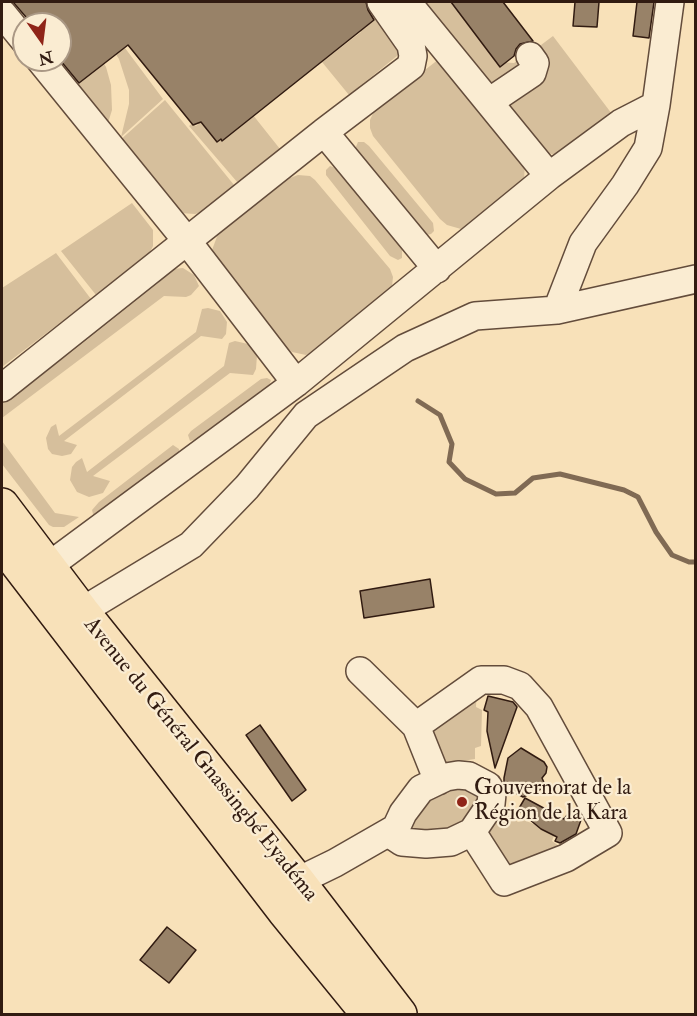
<!DOCTYPE html>
<html>
<head>
<meta charset="utf-8">
<style>
	body { margin:0 }
	#map { position:relative; width:697px; height:1016px; overflow:hidden; background:#f8e1b9; font-family:"IM FELL Double Pica",serif }
	canvas { display:block }
	.frame { position:absolute; inset:0; border:3px solid #311b11; pointer-events:none }
	.north { position:absolute; left:12px; top:12px; width:60px; height:60px; box-sizing:border-box; background:#faecd2; border:2px solid #aa9885; border-radius:50%; rotate:166deg; font-size:16px; font-weight:700; line-height:24px; text-align:center; color:#311b11 }
	.north::after { content:''; display:block; margin:auto; width:21px; height:27px; background:#8f2418; clip-path:polygon(50% 0,100% 100%,50% 72%,0 100%) }
</style>
</head>
<body>
<div id="map">
<canvas width="697" height="1016"></canvas>
<div class="frame"></div>
<div class="north">N</div>
</div>
<script>
const ctx = document.querySelector('canvas').getContext('2d');
ctx.lineJoin = 'round';
function fillPath(path, color) { ctx.fillStyle = color; ctx.fill(path, 'evenodd'); }
const toPath = rows => new Path2D(rows.map(r => 'M' + r).join(''));
function stroke(path, color, width, dash) { ctx.strokeStyle = color; ctx.lineWidth = width; ctx.lineCap = dash ? 'butt' : 'round'; ctx.setLineDash(dash || []); ctx.stroke(path); }
function label(font, color, halo, rows, align = 'center') {
  ctx.font = font + ' "IM FELL Double Pica",serif'; ctx.lineWidth = 4.5; ctx.setLineDash([]); ctx.textBaseline = 'middle'; ctx.strokeStyle = halo; ctx.fillStyle = color; for (const [text, x, y, turn = 0] of rows) {
    ctx.save(); ctx.translate(x, y); ctx.rotate((+turn || 0) * Math.PI / 180); ctx.textAlign = isNaN(turn) ? turn : align; if (halo) ctx.strokeText(text, 0, 0); ctx.fillText(text, 0, 0); ctx.restore();
  }
}
const green = toPath([
	[354,2,377,2,404,49,397,56,349,95,322,62,361,32,344,9],
	[421,2,451,2,500,62,514,63,521,58,530,67,493,89],
	[553,36,615,118,556,155,539,151,507,112,510,97,533,51],
	[118,45,122,50,125,48,163,99,121,137,129,104,129,90,119,59,113,50],
	[101,59,106,67,111,85,112,110,107,126,70,81],
	[439,59,525,163,524,180,471,226,461,229,447,225,440,219,373,136,370,128,370,120,375,109],
	[165,100,234,185,202,212,195,214,180,213,118,142],
	[253,115,280,149,238,183,189,126,193,123,196,126,201,122,217,142],
	[358,142,364,142,369,146,433,223,434,231,431,234,427,235,421,232,355,149],
	[330,166,336,168,402,247,402,258,398,260,390,256,326,175,326,170],
	[298,175,310,176,315,180,390,269,393,277,392,286,384,297,313,352,306,355,292,352,285,347,215,261,212,250,218,234,290,178],
	[132,203,153,230,153,246,150,252,96,295,61,251],
	[56,253,91,299,2,367,2,288],
	[183,268,194,275,199,286,191,295,186,297,164,296,2,418,2,404,73,351,157,284,172,269],
	[208,308,220,311,227,322,226,334,222,339,201,336,64,441,77,445,71,454,62,456,52,454,48,449,46,438,51,427,56,424,59,436,196,332,202,309],
	[235,341,248,344,257,355,256,369,253,375,230,373,93,476,110,481,103,493,89,497,77,492,70,480,72,467,76,462,82,458,87,472,224,366,229,343],
	[267,378,271,380,269,386,201,438,190,441,188,435,191,431,261,379],
	[2,441,55,513,79,517,64,527,53,527,49,525,2,464],
	[173,445,179,449,179,453,98,515,93,514,92,510,99,502],
	[477,686,476,707,482,710,481,746,475,748,475,759,442,764,427,732],
	[442,784,485,789,466,830,409,831,415,802],
	[496,813,506,813,518,822,524,820,555,833,552,841,563,849,513,873,484,839]
]);
const stream = toPath([
	[418,401,440,415,452,444,449,462,465,479,496,494,515,493,533,478,560,474,624,490,638,497,656,532,672,555,689,562,696,562]
]);
const building = toPath([
	[13,2,366,2,368,10,374,20,222,141,221,139,217,142,201,122,193,125,128,45,79,83,60,60,60,24,32,24,13,2],
	[451,2,503,2,533,41,520,44,516,49,514,56,500,67,451,2],
	[575,2,599,2,597,27,573,26,575,2],
	[637,2,654,2,649,38,633,36,637,2],
	[430,579,434,607,364,618,360,591,430,579],
	[488,696,513,702,517,707,495,768,487,731,488,712,484,710,488,696],
	[260,725,306,790,292,801,246,735,260,725],
	[521,748,544,762,547,767,546,773,542,778,546,787,523,797,510,790,504,782,504,778,508,758,521,748],
	[525,798,564,819,568,814,581,820,576,834,560,843,555,841,557,837,541,829,518,810,525,798],
	[167,927,196,950,169,983,140,960,167,927]
]);
const minor = toPath([
	[407,2,549,176],
	[2,13,24,40],
	[40,60,187,241,296,383],
	[489,102,532,73,535,63,530,56],
	[324,132,437,269],
	[557,310,583,243,625,185,648,148,656,105],
	[2,388,324,132,411,66,413,56,411,45,381,2],
	[31,579,296,383,549,176,621,123,656,105,670,2],
	[82,611,191,545,247,487,306,415,405,348,475,316,557,310,696,279],
	[360,671,416,726],
	[438,781,416,726,481,680,504,680,520,686,539,707,608,833,566,858,504,882,472,832],
	[298,881,335,863,396,828,403,813,421,789,446,777,458,775,469,776,488,786,492,794,491,804,472,832,451,842,426,844,402,842,393,836,396,828]
]);
const major = toPath([
	[2,505,82,611,298,881,400,1014],
	[2,544,284,911,368,1014]
]);
const markers = [
	[462,802,6,"#8f2418"]
];
const streetNames = [
	["Avenue du Général Gnassingbé Eyadéma",200,760,51]
];
const poiNames = [
	["Gouvernorat de la",474,789],
	["Région de la Kara",474,814]
];
fillPath(green, '#d6bf9c');
stroke(stream, '#806a54', 5);
fillPath(building, '#988268');
stroke(building, '#311b11', 1.5);
stroke(minor, '#634c3b', 30);
stroke(major, '#311b11', 36);
stroke(minor, '#faecd2', 27);
stroke(major, '#f8e1b9', 33);
for (const [x, y, r, color] of markers) { const dot = new Path2D(); dot.arc(x, y, r, 0, 2 * Math.PI); ctx.fillStyle = color; ctx.fill(dot); stroke(dot, '#faecd2', 2); }
label('22px', '#311b11', '#faecd2', streetNames);
label('22px', '#311b11', '#faecd2', poiNames, 'left');
</script>
</body>
</html>
